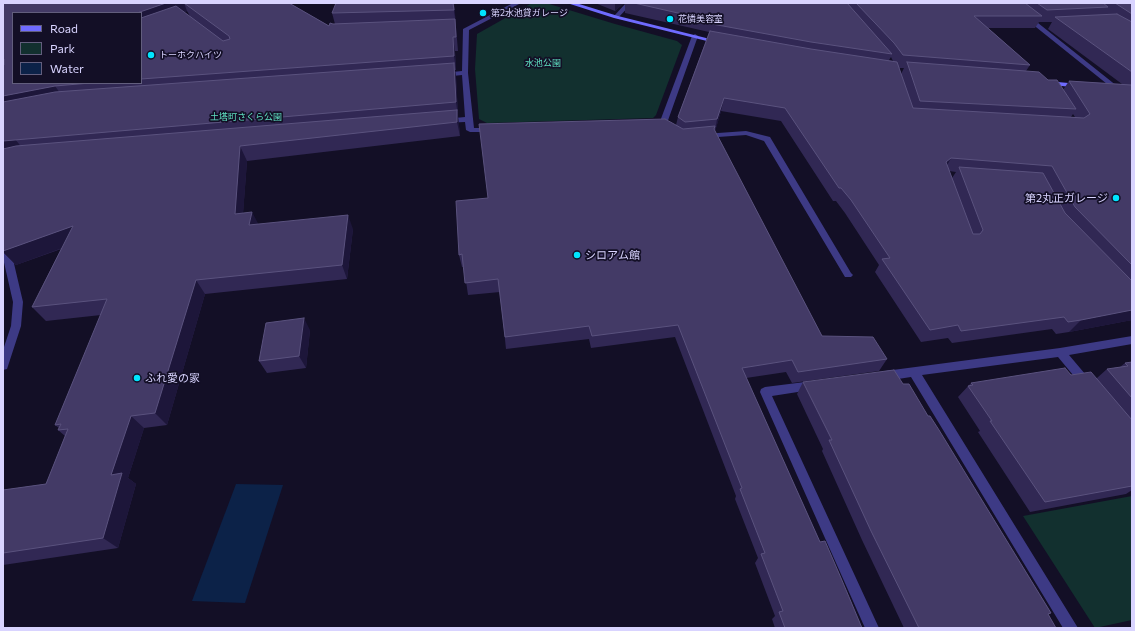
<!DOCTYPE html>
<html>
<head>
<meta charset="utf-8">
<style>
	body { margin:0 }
	#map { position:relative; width:1135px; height:631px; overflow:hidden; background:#130f26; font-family:Commissioner,sans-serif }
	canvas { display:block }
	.frame { position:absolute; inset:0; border:4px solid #d9d4ff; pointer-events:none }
	.legend { position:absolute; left:12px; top:12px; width:130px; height:72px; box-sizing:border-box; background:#130f26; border:1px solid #625e7d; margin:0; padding:5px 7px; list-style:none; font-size:12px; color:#d9d4ff }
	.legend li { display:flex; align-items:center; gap:8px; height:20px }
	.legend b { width:20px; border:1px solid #625e7d }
</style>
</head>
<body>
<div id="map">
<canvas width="1135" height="631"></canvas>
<div class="frame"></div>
<ul class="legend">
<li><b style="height:5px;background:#6f6bff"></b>Road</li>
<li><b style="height:11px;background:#12302f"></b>Park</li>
<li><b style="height:11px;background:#0c2248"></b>Water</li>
</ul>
</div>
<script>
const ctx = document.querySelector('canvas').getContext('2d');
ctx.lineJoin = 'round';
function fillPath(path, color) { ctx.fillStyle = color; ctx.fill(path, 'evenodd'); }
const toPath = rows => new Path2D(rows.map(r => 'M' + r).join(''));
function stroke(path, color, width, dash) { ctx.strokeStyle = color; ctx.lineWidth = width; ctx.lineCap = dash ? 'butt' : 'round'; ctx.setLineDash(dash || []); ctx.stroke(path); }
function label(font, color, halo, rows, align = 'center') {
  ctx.font = font + ' Commissioner,"Noto Sans JP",sans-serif'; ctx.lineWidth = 3.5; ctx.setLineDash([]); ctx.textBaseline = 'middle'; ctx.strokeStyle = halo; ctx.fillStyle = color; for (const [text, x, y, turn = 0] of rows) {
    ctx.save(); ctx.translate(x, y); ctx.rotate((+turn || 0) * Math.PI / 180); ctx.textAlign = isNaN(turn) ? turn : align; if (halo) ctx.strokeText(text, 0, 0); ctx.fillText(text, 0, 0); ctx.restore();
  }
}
const green = toPath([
	[532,3,546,3,615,24,677,41,682,45,656,115,653,118,487,123,479,119,475,69,477,34],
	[1132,496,1132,620,1095,628,1023,516]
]);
const water = toPath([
	[236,484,283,485,245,603,192,601]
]);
const street = toPath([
	[513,3,521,3,469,30,468,73,474,128,494,128,498,130,494,132,470,132,466,130,465,122,442,123,441,121,445,119,465,117,462,75,443,77,440,75,443,73,462,71,463,29,513,3],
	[626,3,632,3,618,18,614,18,614,16,626,3],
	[1006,3,1013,3,1132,98,1132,104,1006,3],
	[695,34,698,36,666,126,662,128,653,128,653,124,659,124,692,36,695,34],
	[746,131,770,137,851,273,853,275,851,277,845,277,764,141,746,135,704,138,700,136,704,134,746,131],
	[3,235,8,238,23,302,21,326,8,366,7,369,3,370,3,350,11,326,13,302,3,258,3,235],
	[1132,336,1132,344,1069,355,1091,381,1092,384,1091,387,1087,389,1083,387,1058,357,922,375,1078,628,1063,628,911,377,885,381,881,379,880,376,881,373,885,371,1060,348,1132,336],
	[813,381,817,383,818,386,817,389,772,396,879,628,865,628,760,392,761,389,765,387,813,381]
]);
const secondary = toPath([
	[567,3,576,3,618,16,722,42,719,44,614,18,567,3],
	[1046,81,1080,84,1084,86,1080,88,1044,84,1044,82,1046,81]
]);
const wall = toPath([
	[3,3,289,3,329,26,333,24,335,24,332,13,454,3,458,51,455,51,456,70,455,70,456,77,458,116,460,136,247,161,243,213,258,224,353,229,347,279,205,294,167,425,144,428,128,478,136,484,118,548,3,565,3,490,46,484,65,436,58,430,59,428,55,425,101,315,46,321,32,307,61,249,16,265,3,252],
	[187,11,190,16,184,12],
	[141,13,141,83,13,83],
	[595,3,624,3,615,11],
	[625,3,1132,3,1132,320,1069,332,1056,334,1052,329,952,343,948,338,921,342,875,272,879,265,845,213,836,201,833,201,781,121,721,111,715,131,822,336,887,359,879,371,792,383,786,372,746,378,820,542,862,628,775,628,772,619,775,616,755,563,758,558,735,499,736,496,675,337,591,348,589,339,506,349,500,292,468,295,464,267,462,267,459,255,488,198,676,125,678,117,709,32,625,13],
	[1039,22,1052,22,1048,29,1122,84,1069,81,1063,90,1048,80,1026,71,1030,65,988,28,1035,28],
	[891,57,893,61,889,60],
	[899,68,904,68,901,74],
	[1073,114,1075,117,1071,117],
	[949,171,956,172,952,178],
	[310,330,306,368,267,373,259,361],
	[1132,362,1132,490,1126,494,1030,512,978,432,980,431,958,397,971,383,1071,375,1097,378,1107,369,1120,367,1125,363],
	[803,382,903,384,928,416,1051,613,1048,614,1056,628,904,628,862,540,822,451,823,449,797,394]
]);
const shadedWall = toPath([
	[166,3,210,3,184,3,187,11,141,27,141,13,137,13],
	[453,3,455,12,456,26,454,10],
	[615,3,624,3,615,11],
	[453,37,455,51,456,70,454,56],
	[454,63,456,77,458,116,456,102],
	[55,86,65,100,3,112,3,96],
	[724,98,721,111,715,132,717,119],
	[457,110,459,124,460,136,457,122],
	[15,139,27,154,3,156,3,141],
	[240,146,247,161,242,228,235,214],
	[951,158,944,171,946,162],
	[252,212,260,227,249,225],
	[348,215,353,229,347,279,342,265],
	[73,226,84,240,16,265,3,252,3,251],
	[196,280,205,294,167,425,155,413],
	[1132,310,1132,320,1069,332,1081,320],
	[304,318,310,330,306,368,299,356],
	[131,416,144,428,128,478,136,484,118,548,103,538,111,475]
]);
const building = toPath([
	[3,3,166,3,137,13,13,13,13,83,90,83,55,86,3,96,3,65,4,65,4,59,3,59,3,3],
	[184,3,289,3,329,26,330,23,333,24,455,19,456,37,453,37,454,56,141,79,141,18,176,6,223,41,230,39,229,36,184,3],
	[336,3,453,3,454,10,332,13,336,3],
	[634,3,847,3,892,54,811,42,712,24,713,21,634,3],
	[856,3,1025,3,1042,16,974,16,1030,65,903,55,894,43,856,3],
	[1037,3,1103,3,1108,7,1047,10,1037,3],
	[1115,3,1132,3,1132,14,1115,3],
	[1117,14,1132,22,1132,72,1055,17,1117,14],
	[710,31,811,49,897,62,913,108,1084,118,1090,114,1069,81,1131,85,1132,86,1132,265,1075,207,1052,166,951,158,946,162,973,234,980,234,983,230,959,167,1043,173,1065,213,1132,281,1132,310,1081,320,1068,322,1064,317,961,331,958,325,930,330,882,259,890,258,851,200,841,188,839,188,785,108,724,98,717,119,685,122,678,117,710,31],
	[907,62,1039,72,1048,80,1057,80,1076,109,920,101,907,62],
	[454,63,456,102,3,141,3,102,55,92,454,63],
	[457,110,457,122,240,146,235,214,252,212,249,225,348,215,342,265,196,280,155,413,131,416,111,475,122,473,103,538,3,553,3,490,46,484,68,429,58,430,61,424,55,425,107,299,32,307,73,226,3,251,3,149,16,146,457,110],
	[665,119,683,129,715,126,714,129,822,336,873,337,887,359,798,372,792,360,742,368,820,542,825,541,841,578,862,628,785,628,779,612,783,611,761,554,765,553,740,489,742,488,678,325,592,336,589,326,505,337,498,279,465,283,462,254,459,255,456,201,488,198,479,124,665,119],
	[304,318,299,356,259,361,266,323,304,318],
	[1132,362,1132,398,1107,369,1128,366,1125,363,1132,362],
	[1065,368,1071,375,1091,372,1132,420,1132,486,1045,502,990,421,992,421,968,386,973,385,971,383,1065,368],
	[894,370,903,384,909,384,928,416,930,416,939,430,1051,613,1048,614,1056,628,919,628,871,531,829,440,832,440,803,382,894,370]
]);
const markers = [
	[483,13,4,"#00e5ff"],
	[670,19,4,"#00e5ff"],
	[151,55,4,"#00e5ff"],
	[1116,198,4,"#00e5ff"],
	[577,255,4,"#00e5ff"],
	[137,378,4,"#00e5ff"]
];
const farPoinames = [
	["第2水池貸ガレージ",491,13],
	["花憐美容室",678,19],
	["トーホクハイツ",159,55]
];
const farParknames = [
	["水池公園",543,63],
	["土塔町さくら公園",246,117]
];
const poiNames = [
	["第2丸正ガレージ",1108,198,"right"],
	["シロアム館",585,255],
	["ふれ愛の家",145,378]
];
fillPath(green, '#12302f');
fillPath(water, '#0c2248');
fillPath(street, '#3d3a85');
fillPath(secondary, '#6f6bff');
fillPath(wall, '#312854');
fillPath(shadedWall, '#1d163a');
fillPath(building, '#433a66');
stroke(building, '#5a527e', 1);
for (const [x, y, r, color] of markers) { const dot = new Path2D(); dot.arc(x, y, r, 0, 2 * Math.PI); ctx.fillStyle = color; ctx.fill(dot); stroke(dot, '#130f26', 1.5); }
label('9px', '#d9d4ff', '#130f26', farPoinames, 'left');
label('9px', '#5fe0c0', '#130f26', farParknames);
label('11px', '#d9d4ff', '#130f26', poiNames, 'left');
</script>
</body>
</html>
